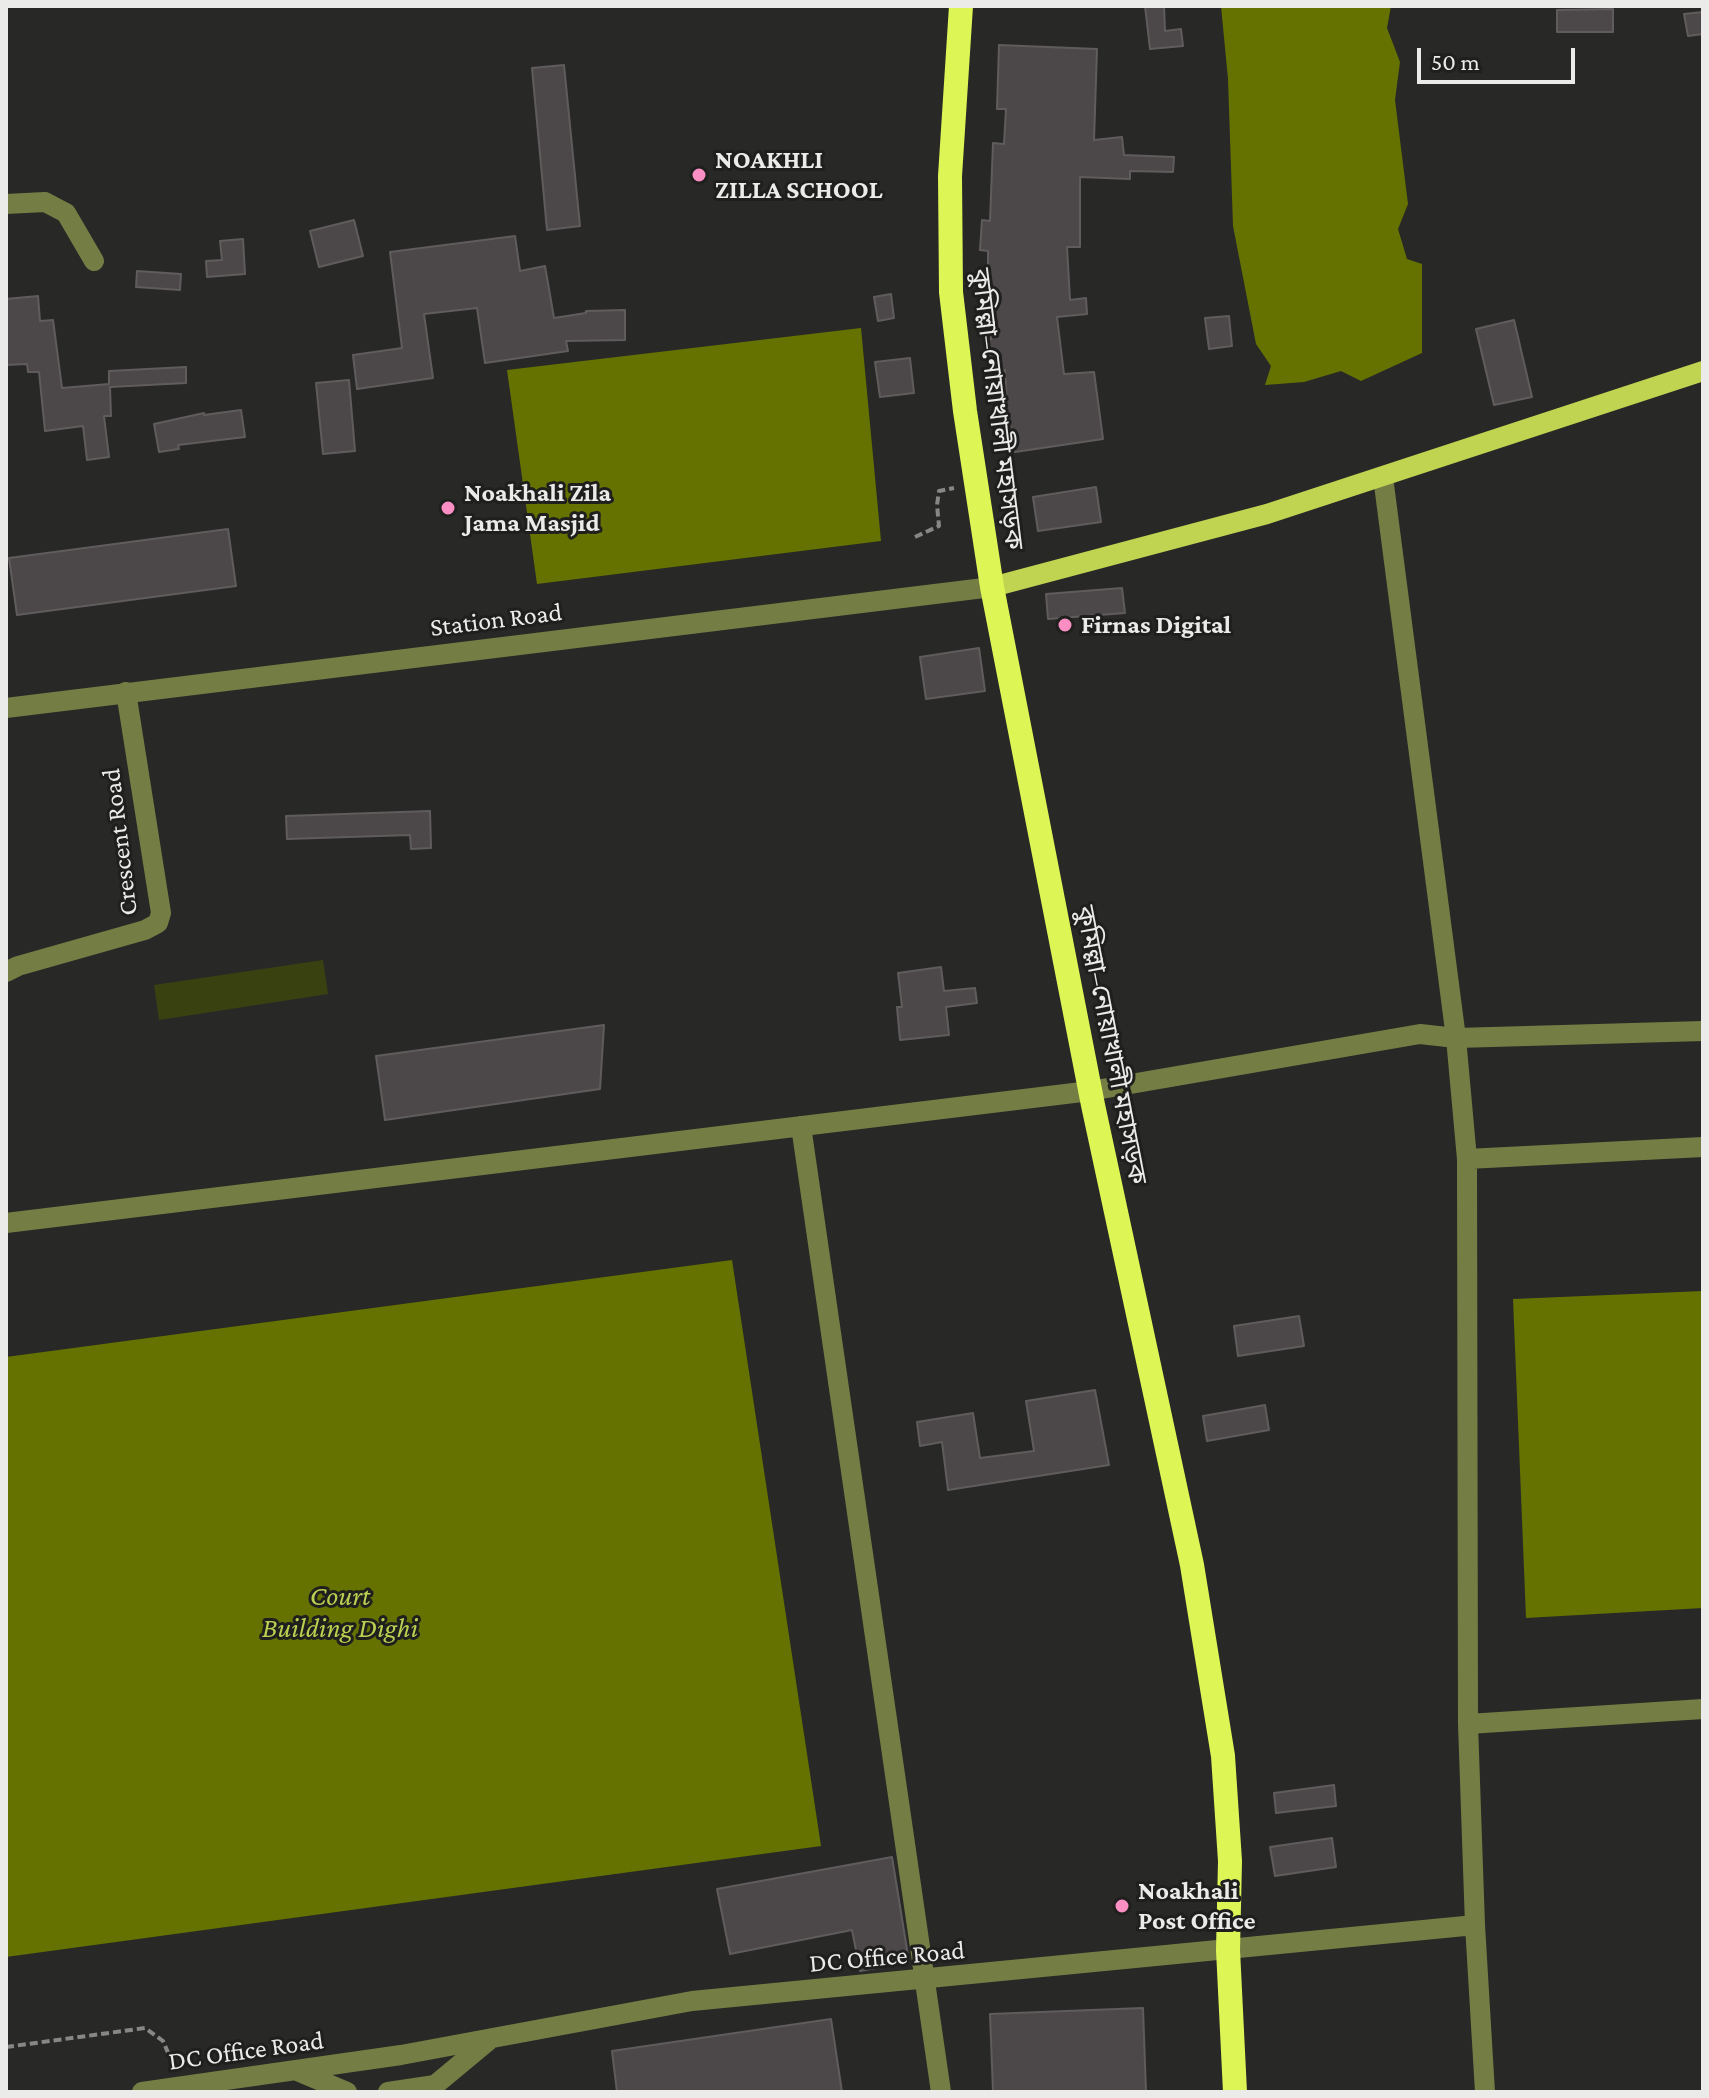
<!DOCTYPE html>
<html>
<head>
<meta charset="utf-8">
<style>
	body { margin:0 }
	#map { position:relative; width:1709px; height:2098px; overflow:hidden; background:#282926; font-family:"Crimson Pro",serif }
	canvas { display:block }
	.frame { position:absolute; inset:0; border:8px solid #ebecea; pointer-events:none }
	.scale { position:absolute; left:1417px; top:48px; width:158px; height:36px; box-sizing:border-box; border:4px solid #ebecea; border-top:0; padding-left:10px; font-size:24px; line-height:28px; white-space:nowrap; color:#ebecea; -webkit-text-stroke:6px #1f1f1d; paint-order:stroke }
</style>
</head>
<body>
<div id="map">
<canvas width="1709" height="2098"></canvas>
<div class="frame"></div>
<div class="scale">50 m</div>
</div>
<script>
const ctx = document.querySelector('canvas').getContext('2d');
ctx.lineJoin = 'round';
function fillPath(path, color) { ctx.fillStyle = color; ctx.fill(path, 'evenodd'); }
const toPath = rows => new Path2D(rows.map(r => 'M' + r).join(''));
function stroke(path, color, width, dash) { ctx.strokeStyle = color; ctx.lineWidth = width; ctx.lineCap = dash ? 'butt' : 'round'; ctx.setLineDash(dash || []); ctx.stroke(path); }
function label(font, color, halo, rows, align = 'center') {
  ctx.font = font + ' "Crimson Pro","Noto Sans Bengali",serif'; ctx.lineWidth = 6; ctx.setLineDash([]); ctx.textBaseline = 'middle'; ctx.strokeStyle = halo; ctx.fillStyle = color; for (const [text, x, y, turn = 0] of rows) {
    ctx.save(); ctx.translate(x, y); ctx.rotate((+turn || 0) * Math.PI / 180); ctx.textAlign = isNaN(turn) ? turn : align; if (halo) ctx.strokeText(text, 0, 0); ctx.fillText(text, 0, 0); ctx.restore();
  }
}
const green = toPath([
	[323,960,328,994,159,1020,154,985]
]);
const water = toPath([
	[1221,6,1391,6,1387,28,1400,62,1395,100,1408,204,1398,229,1407,259,1422,264,1422,353,1361,381,1341,371,1304,382,1265,385,1271,366,1256,344,1233,226,1228,79],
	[861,328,881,541,537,584,507,370],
	[732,1260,821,1846,6,1957,6,1357],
	[1703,1291,1703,1608,1526,1618,1513,1299]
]);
const building = toPath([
	[1145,6,1164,6,1165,31,1181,29,1183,46,1150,49,1145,6],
	[1613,9,1613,32,1557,32,1557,10,1613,9],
	[1703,12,1703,34,1688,36,1684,14,1703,12],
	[999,45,1097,49,1094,140,1122,137,1124,155,1174,157,1173,172,1130,171,1130,179,1080,177,1080,247,1067,247,1070,300,1086,298,1087,314,1057,317,1064,374,1094,372,1103,439,1015,452,1011,427,1008,427,1005,370,992,371,987,340,991,339,988,313,988,251,980,250,982,220,990,221,993,143,1004,144,1006,109,997,109,999,45],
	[564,65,580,226,547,230,532,68,564,65],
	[354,220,363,256,319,267,310,231,354,220],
	[515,236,520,271,545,266,554,318,586,313,586,311,625,310,625,340,566,341,568,351,485,363,477,308,424,314,433,378,357,389,353,355,402,348,390,252,515,236],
	[243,239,245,274,207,277,206,261,222,260,220,241,243,239],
	[137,271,181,274,180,290,136,287,137,271],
	[891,294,894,318,878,321,874,297,891,294],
	[38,296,40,321,53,320,62,388,109,384,109,371,186,367,186,383,110,387,111,416,104,416,109,457,87,460,83,426,45,431,39,372,28,372,27,364,6,365,6,299,38,296],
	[1229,316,1232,346,1209,349,1205,318,1229,316],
	[1514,320,1532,397,1494,405,1476,329,1514,320],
	[910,358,914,393,880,397,875,362,910,358],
	[349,380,355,451,323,454,316,383,349,380],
	[241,410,245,437,178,445,179,449,159,452,154,424,204,413,204,415,241,410],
	[1096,487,1101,522,1038,531,1033,497,1096,487],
	[228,529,236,586,17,615,9,558,228,529],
	[1122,588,1125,613,1048,619,1046,594,1122,588],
	[979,648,985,691,926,699,920,657,979,648],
	[430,811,431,848,411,849,410,835,287,839,286,816,430,811],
	[941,967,944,991,975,988,977,1003,946,1007,949,1035,900,1040,897,1007,902,1007,898,973,941,967],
	[604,1025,600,1089,385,1120,376,1056,604,1025],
	[1299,1316,1304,1346,1238,1356,1234,1326,1299,1316],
	[1095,1390,1109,1465,948,1490,942,1442,920,1446,917,1422,973,1413,980,1458,1034,1451,1026,1401,1095,1390],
	[1265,1405,1269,1430,1207,1441,1203,1416,1265,1405],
	[1334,1785,1336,1806,1276,1813,1274,1793,1334,1785],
	[1332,1838,1336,1867,1275,1876,1270,1847,1332,1838],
	[892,1857,909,1962,860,1971,852,1930,730,1954,717,1889,892,1857],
	[1143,2008,1146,2092,993,2092,990,2014,1143,2008],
	[831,2019,842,2092,617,2092,612,2051,831,2019]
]);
const path = toPath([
	[915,537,939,526,937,505,939,491,954,488],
	[6,2047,145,2028,163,2041,175,2069]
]);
const minor = toPath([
	[6,204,45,202,66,213,94,261],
	[1383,477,1456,1038,1703,1031],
	[6,708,992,587],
	[6,972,18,966,145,930,158,923,161,913,126,692],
	[801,1126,941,2092],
	[1467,1159,1703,1147],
	[6,1223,1090,1091,1420,1034,1456,1038,1467,1159,1468,1724,1475,1925],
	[1468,1724,1703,1709],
	[295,2070,347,2092],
	[142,2092,401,2055,692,2001,1475,1925,1485,2092],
	[388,2092,435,2085,488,2041]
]);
const major = toPath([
	[992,587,1267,514,1703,371]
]);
const highway = toPath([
	[961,6,950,176,951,292,965,411,992,587,1093,1105,1192,1565,1223,1756,1230,1861,1228,1950,1235,2092]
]);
const markers = [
	[699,175,8,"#fb8fc3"],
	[448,508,8,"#fb8fc3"],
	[1065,625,8,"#fb8fc3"],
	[1122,1906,8,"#fb8fc3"]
];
const poiNames = [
	["NOAKHLI",715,160],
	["ZILLA SCHOOL",715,190],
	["Noakhali Zila",464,493],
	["Jama Masjid",464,523],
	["Firnas Digital",1081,625],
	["Noakhali",1138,1891],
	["Post Office",1138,1921]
];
const streetNames = [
	["কুমিল্লা–নোয়াখালী মহাসড়ক",997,409,83],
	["Station Road",496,620,-7],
	["Crescent Road",120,842,-97],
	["কুমিল্লা–নোয়াখালী মহাসড়ক",1111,1045,79],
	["DC Office Road",887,1957,-5],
	["DC Office Road",246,2051,-8]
];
const waterNames = [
	["Court",340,1596],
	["Building Dighi",340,1628]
];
fillPath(green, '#3a4111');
fillPath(water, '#657200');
fillPath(building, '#4c484a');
stroke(building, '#605c5d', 2);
stroke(path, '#878886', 4, [8, 4]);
stroke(minor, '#747e44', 20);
stroke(major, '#c0d452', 20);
stroke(highway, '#def655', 24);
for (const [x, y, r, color] of markers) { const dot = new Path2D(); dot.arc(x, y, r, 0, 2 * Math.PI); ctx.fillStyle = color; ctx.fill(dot); stroke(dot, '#1f1f1d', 3); }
label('bold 26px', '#ebecea', '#1f1f1d', poiNames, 'left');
label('26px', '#ebecea', '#1f1f1d', streetNames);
label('italic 28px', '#bbcf50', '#1f1f1d', waterNames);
</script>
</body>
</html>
